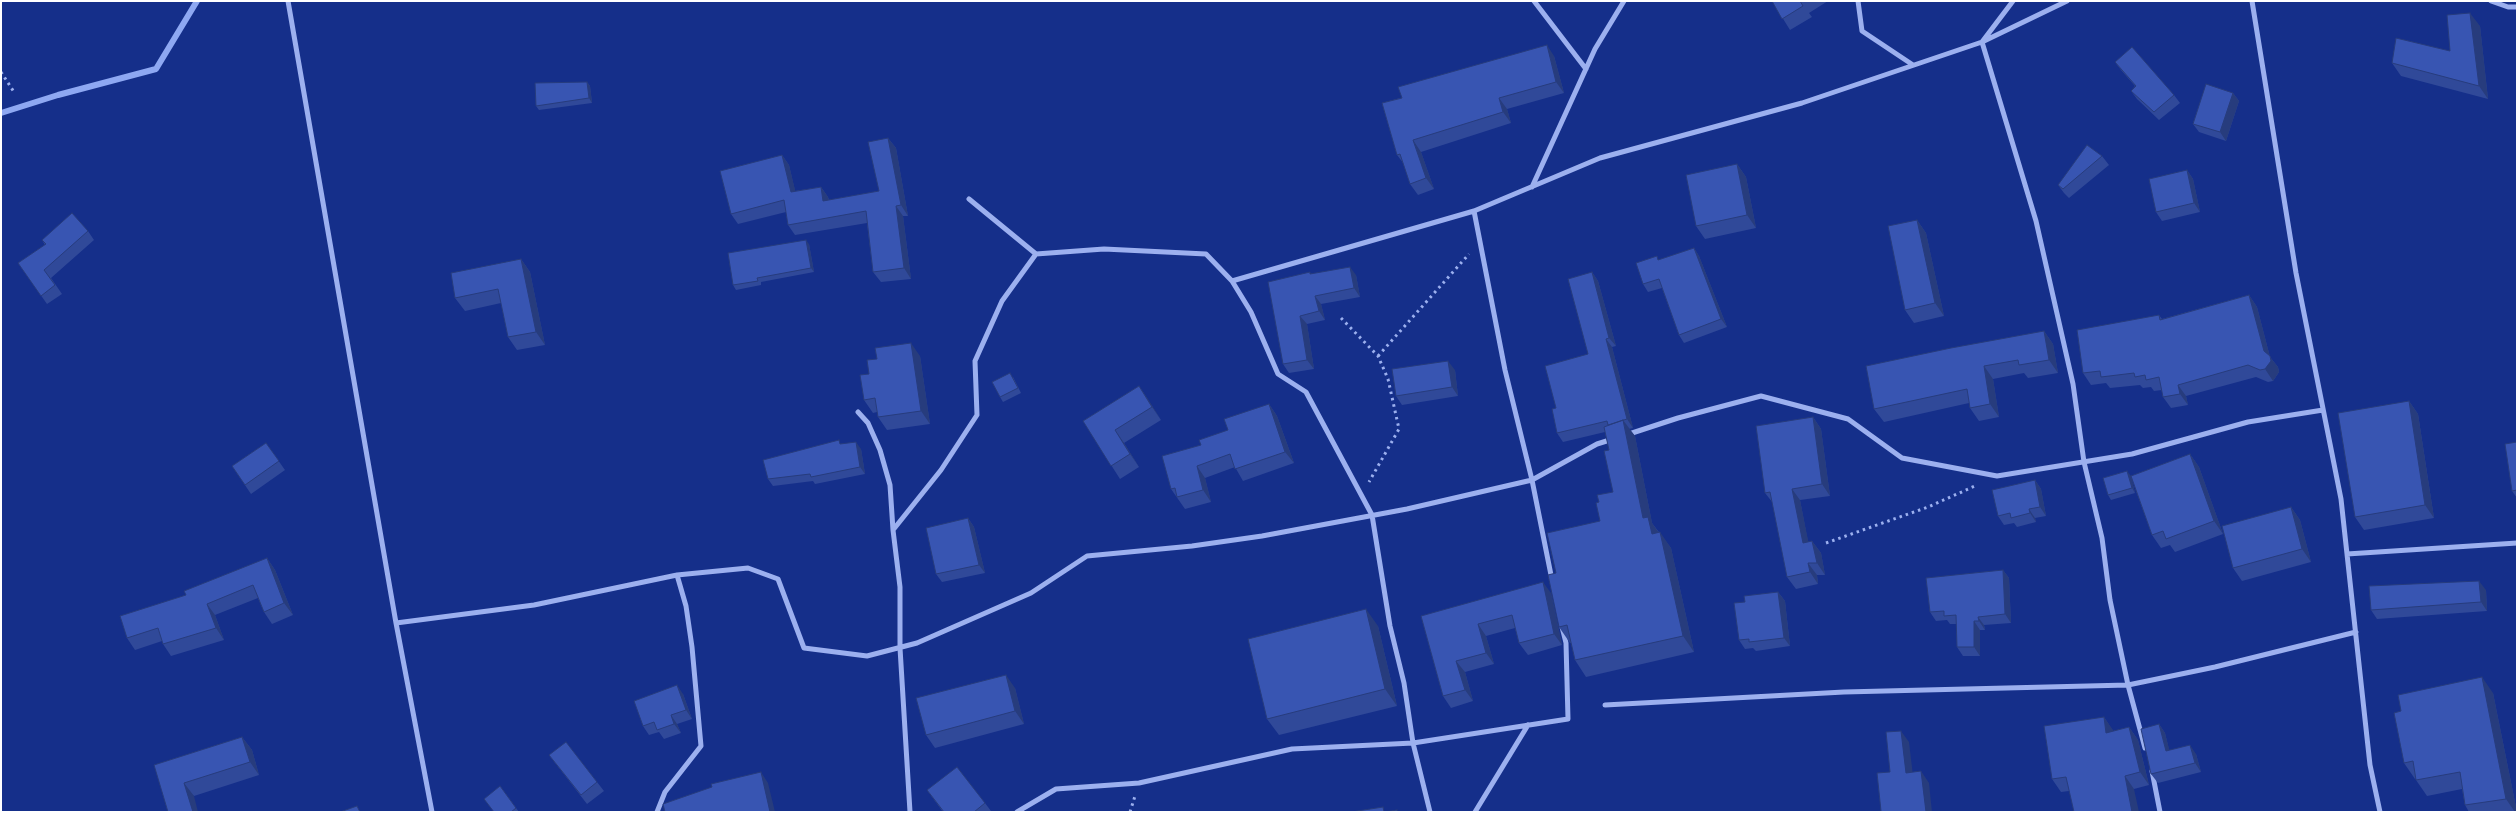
<!DOCTYPE html>
<html>
<head>
<meta charset="utf-8">
<style>
	body { margin:0 }
	#map { position:relative; width:2518px; height:813px; overflow:hidden; background:#152f8a; font-family:"Golos Text",sans-serif }
	canvas { display:block }
	.frame { position:absolute; inset:0; border:2px solid #fff; pointer-events:none }
</style>
</head>
<body>
<div id="map">
<canvas width="2518" height="813"></canvas>
<div class="frame"></div>
</div>
<script>
const ctx = document.querySelector('canvas').getContext('2d');
ctx.lineJoin = 'round';
const toPath = rows => new Path2D(rows.map(r => 'M' + r).join(''));
function stroke(path, color, width, dash) { ctx.strokeStyle = color; ctx.lineWidth = width; ctx.lineCap = dash ? 'butt' : 'round'; ctx.setLineDash(dash || []); ctx.stroke(path); }
function fillPath(path, color) { ctx.fillStyle = color; ctx.fill(path, 'evenodd'); }
const stream = toPath([
	[1,113,58,95,156,69,197,1]
]);
const path = toPath([
	[1,72,14,92],
	[1341,318,1378,356,1388,379,1399,429,1369,482],
	[1378,356,1469,254],
	[1826,543,1928,507,1975,486],
	[1130,812,1135,796]
]);
const street = toPath([
	[288,1,396,623,432,812],
	[1534,1,1586,69],
	[1858,1,1862,31,1913,65],
	[2013,1,1982,42,2036,221,2073,384,2084,462,2102,538,2110,600,2128,685,2145,748],
	[2252,1,2296,273,2341,499,2370,765,2380,812],
	[2491,1,2508,7,2517,7],
	[1532,187,1595,49,1624,1],
	[969,199,1036,254,1104,249,1206,254,1232,281,1474,211,1600,158,1802,103,1982,42,2067,1],
	[1474,211,1505,370,1532,480,1552,580],
	[1232,281,1251,312,1278,374,1306,392,1372,515,1390,626,1404,683,1413,743,1430,812],
	[858,412,868,423,880,450,890,485,893,530],
	[1626,435,1678,418,1761,396,1848,419,1902,458,1997,476,2132,454,2248,422,2323,410],
	[2347,554,2517,543],
	[396,623,534,605,677,575,748,568,778,579,804,648,867,656,917,643,1031,593,1087,556,1192,546,1262,536,1407,509,1532,480,1597,444,1613,439],
	[1605,705,1844,692,2128,685,2215,667,2356,632],
	[2152,771,2160,812],
	[657,812,665,792,701,746,692,647,686,606,677,575],
	[910,812,900,648,900,587,893,530,941,470,977,415,975,361,1002,301,1036,254],
	[1017,812,1056,789,1139,783,1292,749,1413,743,1568,719,1566,643,1562,627],
	[1475,812,1528,725]
]);
const wall = toPath([
	[1772,1,1828,1,1809,13,1812,17,1790,30],
	[2480,26,2488,99,2401,76,2392,63,2450,51],
	[1554,56,1564,93,1507,109,1511,123,1421,152,1434,189,1418,195,1410,184,1404,164,1397,155,1382,103],
	[2115,62,2174,95,2180,103,2159,120,2137,99,2131,91,2135,86,2121,70],
	[587,82,590,86,592,103,539,110,536,106],
	[2233,93,2239,101,2226,141,2199,132,2193,124],
	[888,138,896,148,908,216,903,216,911,279,881,282,873,272,867,223,795,235,788,225,786,212,738,224,731,214,782,155,789,165,795,191,821,187,828,197,829,200,879,191],
	[2102,156,2109,165,2069,198,2064,193,2058,185],
	[1737,164,1746,177,1756,228,1705,239,1696,226],
	[2187,170,2193,179,2200,212,2162,221,2156,212],
	[1917,220,1926,233,1944,316,1914,323,1905,310],
	[88,231,94,240,51,278,62,294,47,304,18,263,45,245,42,240],
	[809,244,814,272,761,282,761,285,736,290,733,285],
	[1694,248,1699,256,1727,327,1684,343,1679,335,1662,288,1648,292,1643,284,1659,260],
	[521,259,530,272,545,345,517,350,508,337,501,303,465,311,455,298],
	[1592,272,1598,281,1616,346,1612,347,1633,428,1629,429,1635,436,1652,523,1671,548,1694,652,1586,677,1575,660,1571,643,1570,643,1559,627,1556,573,1600,521,1599,502,1613,492,1609,450,1605,432,1563,442,1557,433,1588,354],
	[1311,274,1356,275,1360,297,1321,304,1325,320,1307,324,1314,369,1289,373,1283,364],
	[2249,295,2257,307,2270,357,2278,367,2279,372,2273,381,2268,382,2256,377,2186,396,2188,405,2171,408,2163,397,2162,390,2154,391,2151,387,2143,388,2140,385,2110,388,2106,383,2091,385,2083,373,2159,315,2162,319],
	[2044,331,2053,344,2058,373,2028,378,2024,373,1993,379,1999,417,1979,421,1970,408,1969,403,1884,422,1874,409],
	[920,356,930,424,887,430,878,417,877,412,873,413,864,400,869,374],
	[1455,370,1458,396,1402,405,1396,396],
	[1013,377,1021,393,1003,402,1000,397],
	[1139,386,1161,420,1124,443,1139,467,1120,479,1083,421],
	[2409,401,2418,414,2434,518,2364,530,2355,517],
	[1269,404,1277,416,1294,463,1243,481,1235,467,1205,478,1211,502,1185,509,1171,489,1228,430],
	[1813,417,1821,429,1830,496,1800,500,1808,542,1812,541,1821,553,1825,575,1817,575,1818,584,1796,589,1787,577,1773,503,1765,493],
	[266,443,285,470,251,494,232,466],
	[842,444,861,449,865,474,815,484,813,481,773,486,768,479],
	[2190,454,2199,467,2223,534,2175,552,2170,545,2161,548,2152,535,2131,477,2135,493,2111,500,2108,495,2131,476],
	[2035,480,2041,489,2046,516,2035,518,2036,522,2017,527,2014,523,2004,525,1998,516],
	[2517,490,2517,498,2512,491],
	[2291,507,2300,520,2311,562,2242,581,2233,568],
	[968,518,974,527,985,573,942,582,936,574],
	[267,558,275,570,293,615,272,624,264,612,258,598,215,615,224,640,171,656,163,644,162,641,135,650,127,638,186,595],
	[2003,570,2009,578,2011,623,1984,625,1985,630,1980,630,1980,656,1963,656,1957,647,1957,624,1950,624,1947,620,1936,621,1930,612],
	[2486,590,2487,611,2377,619,2371,610],
	[1778,592,1785,601,1790,646,1756,651,1753,648,1745,649,1739,640,1745,602],
	[1551,593,1562,645,1528,655,1519,643,1515,628,1486,636,1494,664,1465,672,1473,701,1451,708,1443,696,1421,616],
	[1378,626,1397,706,1279,735,1267,719],
	[1015,688,1024,724,935,748,926,735],
	[2493,693,2517,812,2469,812,2465,805,2462,789,2427,796,2416,780,2416,778,2415,779,2404,763],
	[683,694,692,719,677,724,681,733,664,739,659,732,649,735,643,726],
	[2104,717,2113,731,2129,727,2138,740,2149,785,2134,789,2069,791,2061,792,2052,779],
	[2159,724,2165,733,2169,750,2196,754,2201,772,2158,783,2151,774],
	[242,737,252,750,259,775,194,796,154,765],
	[549,755,597,782,604,791,587,804],
	[500,786,519,812,493,812],
	[927,790,985,803,991,811,943,812]
]);
const shadedWall = toPath([
	[2470,13,2480,26,2488,99,2479,86],
	[1547,45,1554,56,1564,93,1556,82],
	[587,82,590,86,592,103,589,98],
	[2233,93,2239,101,2226,141,2220,132],
	[1499,98,1507,109,1511,123,1503,112],
	[888,138,896,148,908,216,901,205],
	[1413,140,1421,152,1434,189,1426,178],
	[782,155,789,165,798,202,791,192],
	[1737,164,1746,177,1756,228,1747,215],
	[2187,170,2193,179,2200,212,2194,203],
	[821,187,828,197,831,212,823,201],
	[896,206,903,216,911,279,904,268],
	[1917,220,1926,233,1944,316,1935,303],
	[806,240,809,244,814,272,811,268],
	[1694,248,1699,256,1727,327,1721,319],
	[521,259,530,272,545,345,536,332],
	[1350,267,1356,275,1360,297,1354,288],
	[1592,272,1598,281,1616,346,1609,338],
	[2249,295,2257,307,2270,357,2278,367,2279,372,2273,381,2265,369,2264,351],
	[1315,296,1321,304,1325,320,1319,311],
	[1300,316,1307,324,1314,369,1307,360],
	[2044,331,2053,344,2058,373,2049,360],
	[1606,339,1612,347,1633,428,1627,419],
	[911,343,920,356,930,424,921,411],
	[1448,361,1455,370,1458,396,1452,387],
	[1984,366,1993,379,1999,417,1990,404],
	[2178,385,2186,396,2188,405,2180,394],
	[1139,386,1148,399,1161,420,1152,407],
	[2409,401,2418,414,2434,518,2425,505],
	[1269,404,1277,416,1294,463,1285,452],
	[1813,417,1821,429,1830,496,1822,484],
	[1623,420,1635,436,1652,523,1659,533,1652,534,1643,518],
	[1115,430,1124,443,1139,467,1130,454],
	[856,442,861,449,865,474,860,467],
	[2190,454,2199,467,2223,534,2214,521],
	[1197,466,1205,478,1211,502,1203,490],
	[2127,471,2131,476,2135,493,2132,488],
	[2035,480,2041,489,2046,516,2040,507],
	[1792,489,1800,500,1811,555,1803,543],
	[2291,507,2300,520,2311,562,2302,549],
	[2029,509,2035,518,2036,522,2030,513],
	[968,518,974,527,985,573,979,565],
	[1660,532,1671,548,1694,652,1683,636],
	[1812,541,1821,553,1825,575,1817,563],
	[267,558,275,570,293,615,284,603],
	[1808,563,1817,575,1818,584,1810,572],
	[2003,570,2009,578,2011,623,2005,614],
	[2479,581,2486,590,2487,611,2481,602],
	[1543,582,1551,593,1562,645,1554,634],
	[1778,592,1785,601,1790,646,1784,638],
	[207,604,215,615,224,640,216,628],
	[1366,609,1378,626,1397,706,1385,689],
	[1978,617,1984,625,1985,630,1979,621],
	[1974,621,1980,630,1980,656,1974,647],
	[1478,624,1486,636,1494,664,1486,653],
	[1456,661,1465,672,1473,701,1465,690],
	[1006,675,1015,688,1024,724,1015,711],
	[2482,677,2493,693,2517,812,2515,812,2506,799],
	[677,685,683,694,692,719,686,710],
	[671,715,677,724,681,733,674,724],
	[2104,717,2113,730,2115,746,2106,733],
	[2159,724,2165,733,2172,760,2166,751],
	[2129,727,2138,740,2149,785,2140,772],
	[1901,731,1909,742,1914,784,1906,773],
	[242,737,252,750,259,775,250,762],
	[2190,745,2196,754,2201,772,2195,763],
	[1921,771,1929,783,1932,812,1926,812],
	[761,772,768,783,775,812,770,812],
	[2125,776,2134,789,2139,812,2132,812],
	[184,783,194,796,198,812,193,812]
]);
const building = toPath([
	[1772,1,1800,1,1803,6,1782,19,1772,1],
	[2470,13,2479,86,2392,63,2396,38,2450,51,2447,15,2470,13],
	[1547,45,1556,82,1499,98,1503,112,1413,140,1426,178,1410,184,1400,154,1397,155,1382,103,1402,98,1398,87,1547,45],
	[2132,47,2174,95,2154,112,2131,91,2136,86,2115,62,2132,47],
	[587,82,589,98,536,106,535,83,587,82],
	[2206,84,2233,93,2220,132,2193,124,2206,84],
	[888,138,901,205,896,206,904,268,873,272,866,211,788,225,784,200,731,214,720,171,782,155,791,192,821,187,823,201,879,191,868,142,888,138],
	[2087,145,2102,156,2063,189,2058,185,2087,145],
	[1737,164,1747,215,1696,226,1686,175,1737,164],
	[2187,170,2194,203,2156,212,2149,179,2187,170],
	[72,213,88,231,44,270,55,285,41,296,18,263,46,244,42,240,72,213],
	[1917,220,1935,303,1905,310,1888,226,1917,220],
	[806,240,811,268,757,278,758,281,733,285,728,253,806,240],
	[1694,248,1721,319,1679,335,1659,279,1643,284,1636,263,1657,256,1658,260,1694,248],
	[521,259,536,332,508,337,498,289,455,298,451,273,521,259],
	[1350,267,1354,288,1315,296,1319,311,1300,316,1307,360,1283,364,1268,282,1310,272,1310,274,1350,267],
	[1592,272,1609,338,1606,339,1627,419,1608,425,1607,421,1557,433,1552,409,1556,408,1545,366,1588,354,1568,279,1592,272],
	[2249,295,2264,351,2270,356,2271,361,2265,369,2260,370,2248,365,2178,385,2180,394,2163,397,2159,377,2146,380,2145,375,2135,377,2134,373,2101,377,2100,371,2083,373,2077,330,2159,315,2160,320,2249,295],
	[2044,331,2049,360,2019,365,2018,360,1984,366,1990,404,1970,408,1967,389,1874,409,1866,366,1951,348,2044,331],
	[911,343,921,411,878,417,875,398,864,400,860,375,869,374,867,360,877,359,875,348,911,343],
	[1448,361,1452,387,1396,396,1392,369,1448,361],
	[1010,373,1018,388,1000,397,992,382,1010,373],
	[1139,386,1152,407,1115,430,1130,454,1111,466,1083,421,1139,386],
	[2409,401,2425,505,2355,517,2338,413,2409,401],
	[1269,404,1285,452,1235,469,1230,454,1197,466,1203,490,1177,497,1175,488,1171,489,1162,456,1201,445,1199,440,1228,430,1224,419,1269,404],
	[1813,417,1822,484,1792,489,1803,543,1812,541,1817,563,1808,563,1810,572,1787,577,1770,492,1765,493,1756,426,1813,417],
	[1623,420,1643,518,1648,517,1652,534,1660,532,1683,636,1575,660,1567,625,1559,627,1548,575,1556,573,1547,533,1600,521,1596,503,1599,502,1597,495,1613,492,1604,451,1609,450,1604,427,1623,420],
	[839,440,840,444,856,442,860,467,811,477,810,474,768,479,763,460,839,440],
	[2517,442,2517,490,2512,491,2505,444,2517,442],
	[266,443,279,461,245,485,232,466,266,443],
	[2190,454,2214,521,2166,539,2163,531,2152,535,2131,476,2190,454],
	[2127,471,2132,488,2108,495,2103,478,2127,471],
	[2035,480,2040,507,2029,509,2030,513,2011,518,2010,513,1998,516,1992,490,2035,480],
	[2291,507,2302,549,2233,568,2222,526,2291,507],
	[968,518,979,565,936,574,926,528,968,518],
	[267,558,284,603,264,612,253,585,207,604,216,628,163,644,158,628,127,638,120,616,186,595,184,591,267,558],
	[2003,570,2005,614,1978,617,1979,621,1974,621,1974,647,1957,647,1956,615,1944,616,1944,611,1930,612,1926,578,2003,570],
	[2479,581,2481,602,2371,610,2369,586,2479,581],
	[1543,582,1554,634,1519,643,1512,615,1478,624,1486,653,1456,661,1465,690,1443,696,1421,616,1543,582],
	[1778,592,1784,638,1749,642,1749,639,1739,640,1734,603,1745,602,1744,596,1778,592],
	[1366,609,1385,689,1267,719,1248,639,1366,609],
	[1006,675,1015,711,926,735,916,698,1006,675],
	[2482,677,2506,799,2465,805,2460,772,2416,780,2413,761,2404,763,2394,713,2401,711,2398,695,2482,677],
	[677,685,686,710,671,715,674,724,657,730,654,722,643,726,634,701,677,685],
	[2104,717,2106,733,2129,727,2140,772,2125,776,2132,812,2074,812,2066,777,2052,779,2044,726,2104,717],
	[2159,724,2166,751,2190,745,2195,763,2151,774,2141,729,2159,724],
	[1901,731,1906,773,1921,771,1926,812,1876,812,1881,811,1877,773,1890,772,1886,732,1901,731],
	[242,737,250,762,184,783,193,812,168,812,154,765,242,737],
	[566,742,597,782,581,795,549,755,566,742],
	[957,767,985,803,974,812,944,812,927,790,957,767],
	[761,772,770,812,665,812,663,804,712,787,711,784,761,772],
	[500,786,516,808,511,812,494,812,484,799,500,786],
	[357,806,360,812,340,812,357,806],
	[1383,807,1384,812,1351,812,1383,807],
	[1397,810,1397,812,1385,812,1397,810]
]);
stroke(stream, '#8ea8f2', 6);
stroke(path, '#9cb0ef', 3, [2.5, 4]);
stroke(street, '#9cb0ef', 5);
fillPath(wall, '#304999');
fillPath(shadedWall, '#273c7d');
fillPath(building, '#3855b2');
stroke(building, '#273c7d', 1);
</script>
</body>
</html>
